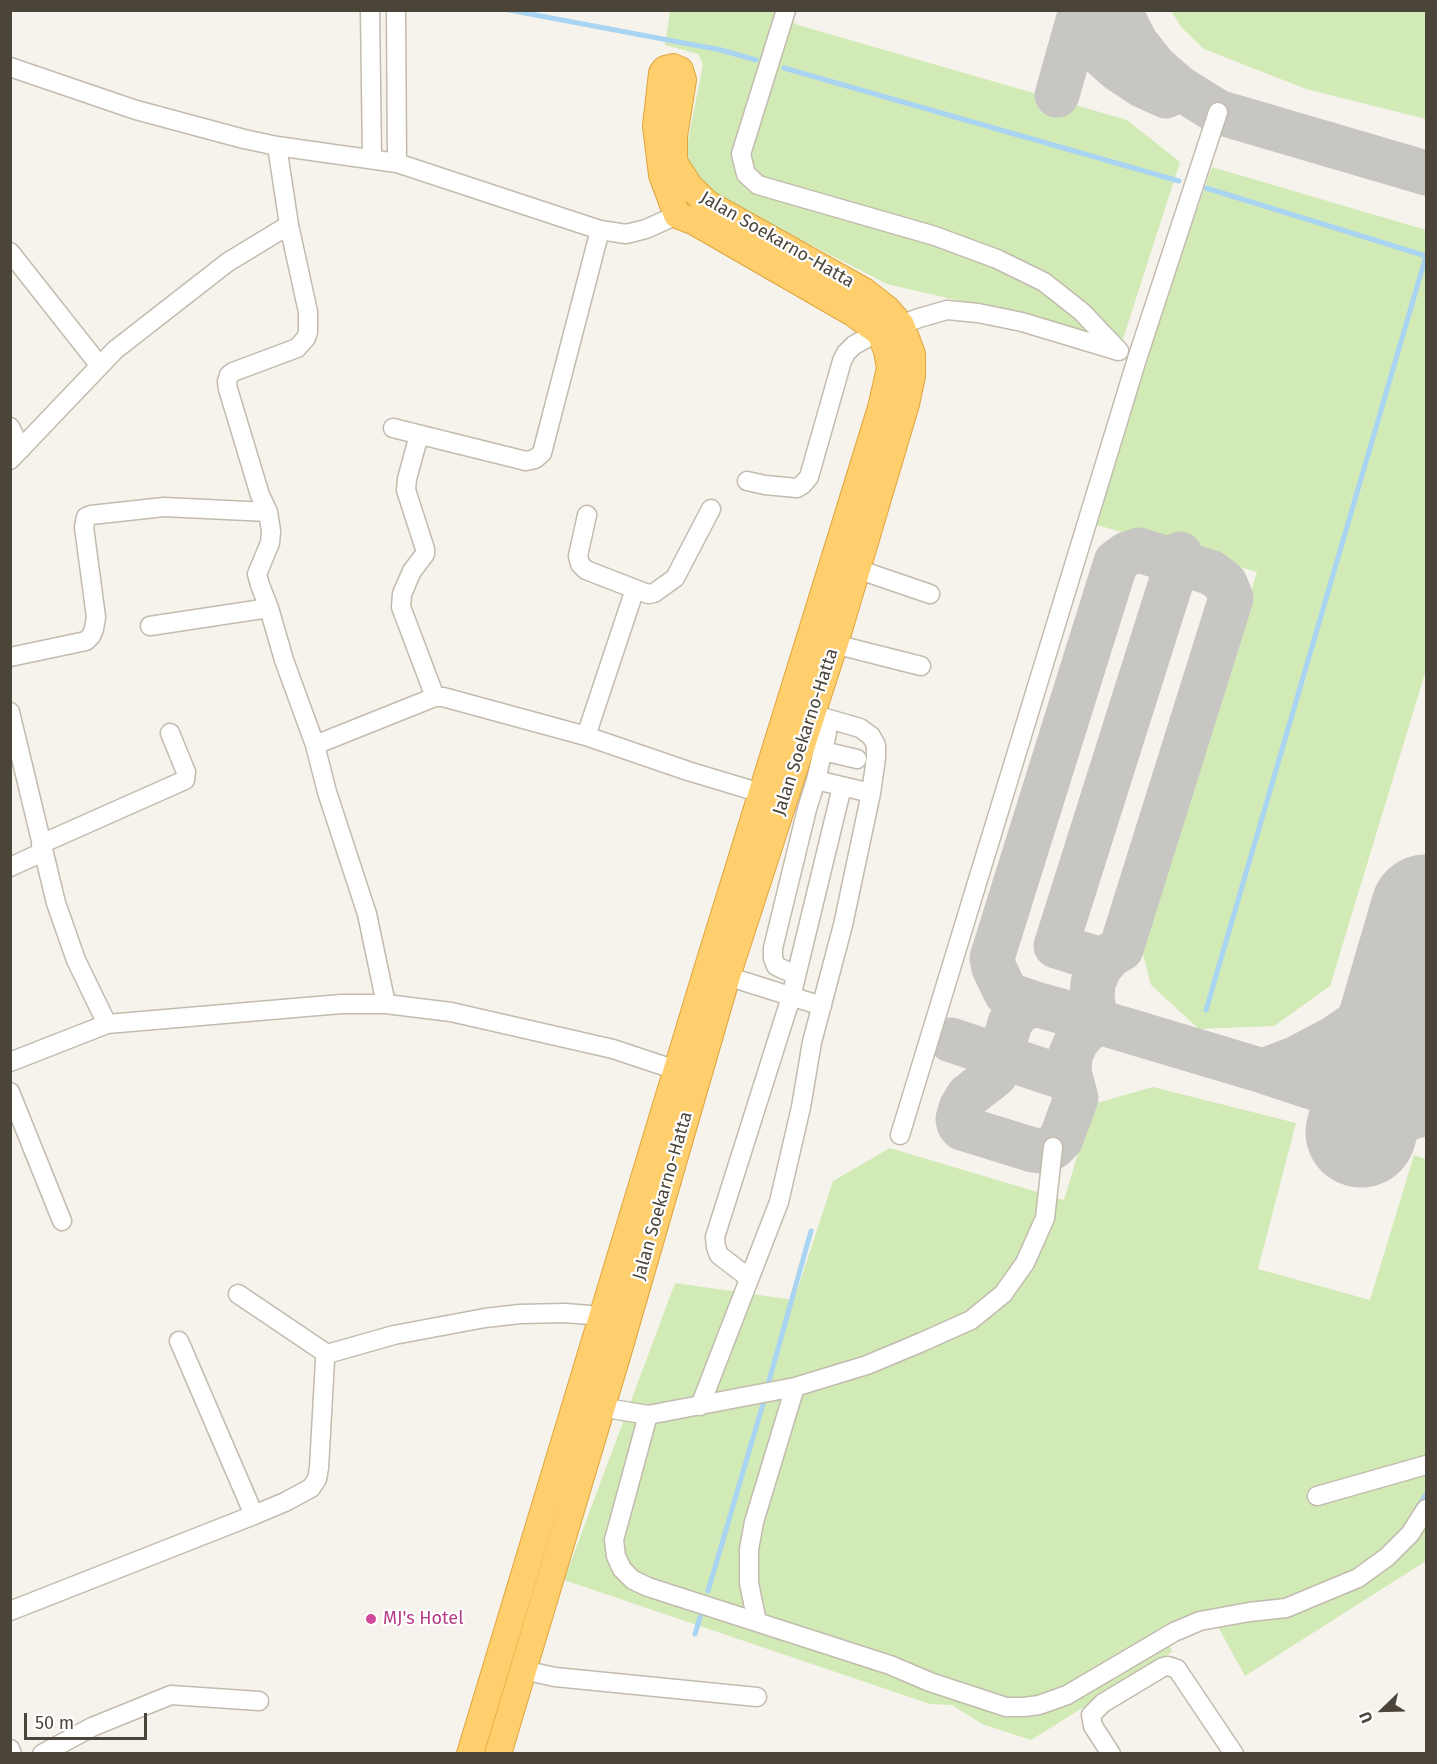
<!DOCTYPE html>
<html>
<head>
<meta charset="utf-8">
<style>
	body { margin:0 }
	#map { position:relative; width:1437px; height:1764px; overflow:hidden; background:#f6f3ec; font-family:"Fira Sans",sans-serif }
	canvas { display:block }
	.frame { position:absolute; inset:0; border:12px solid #4b4439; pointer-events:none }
	.north { position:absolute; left:1353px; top:1680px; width:60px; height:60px; -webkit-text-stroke:4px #fff; paint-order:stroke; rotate:247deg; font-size:16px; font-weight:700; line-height:24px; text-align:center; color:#4b4439 }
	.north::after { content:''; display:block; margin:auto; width:21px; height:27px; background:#4b4439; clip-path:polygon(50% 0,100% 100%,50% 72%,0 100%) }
	.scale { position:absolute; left:24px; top:1713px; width:123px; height:27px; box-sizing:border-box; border:3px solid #4b4439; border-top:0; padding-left:8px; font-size:18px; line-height:21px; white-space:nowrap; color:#4b4439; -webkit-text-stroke:4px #fff; paint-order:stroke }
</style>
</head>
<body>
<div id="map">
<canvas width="1437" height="1764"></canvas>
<div class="frame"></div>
<div class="north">U</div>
<div class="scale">50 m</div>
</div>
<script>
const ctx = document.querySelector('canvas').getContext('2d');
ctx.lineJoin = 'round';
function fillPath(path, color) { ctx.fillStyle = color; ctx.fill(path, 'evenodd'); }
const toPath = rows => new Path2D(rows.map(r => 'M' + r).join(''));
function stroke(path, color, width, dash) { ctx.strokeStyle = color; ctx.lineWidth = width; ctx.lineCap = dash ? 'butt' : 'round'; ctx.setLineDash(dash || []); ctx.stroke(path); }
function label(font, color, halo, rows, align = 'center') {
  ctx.font = font + ' "Fira Sans",sans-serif'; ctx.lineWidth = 4.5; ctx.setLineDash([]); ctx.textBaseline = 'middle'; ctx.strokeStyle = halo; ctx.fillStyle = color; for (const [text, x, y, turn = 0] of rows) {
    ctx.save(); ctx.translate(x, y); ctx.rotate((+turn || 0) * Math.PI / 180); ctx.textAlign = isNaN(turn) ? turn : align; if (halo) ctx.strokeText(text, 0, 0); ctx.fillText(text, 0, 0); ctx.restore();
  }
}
const green = toPath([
	[670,11,775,11,798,25,1127,120,1180,162,1123,339,887,284,731,204,715,193,700,179,685,156,703,64,698,54,665,45],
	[1171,11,1426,11,1426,119,1306,89,1204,49,1182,28],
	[1212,167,1426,230,1426,670,1330,986,1274,1026,1199,1029,1151,985,1141,947,1257,572,1087,522],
	[1153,1087,1296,1123,1258,1269,1370,1300,1414,1155,1426,1159,1426,1561,1245,1676,1216,1623,1191,1631,1170,1645,1172,1652,1031,1740,982,1724,952,1705,930,1704,564,1580,675,1283,794,1300,833,1181,890,1148,1064,1200,1093,1104]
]);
const stream = toPath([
	[509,10,721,50,756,60],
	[784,68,1179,181],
	[1206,188,1426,256],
	[1206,1010,1426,256],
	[767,1388,811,1231],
	[1419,1505,1426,1494],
	[708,1591,765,1397],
	[695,1634,700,1617]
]);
const taxiway = toPath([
	[1119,10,1136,43,1155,67,1178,87,1218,112,1426,173],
	[1079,18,1088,36,1099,52,1118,69,1142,85,1166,96],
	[1057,95,1081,10],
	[1414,954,1405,994,1397,1009,1386,1017,1367,1025,1357,1033,1349,1043,1344,1061,1345,1076,1351,1090,1367,1111,1390,1118,1405,1119,1419,1115,1426,1110],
	[1105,961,1056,946,1180,554],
	[1039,1005,1025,1007,1017,1013,1010,1023,995,1075,968,1096,961,1108,958,1119,959,1124,962,1128,1033,1150,1043,1151,1053,1147,1061,1139,1076,1098,1069,1072,1070,1056,1076,1042,1086,1030,1099,1022,1094,1012,1092,997,1093,983,1100,967,1110,955,1121,949,1231,598,1225,583,1212,573,1139,550,1127,554,1116,562,992,958,994,968,1006,993,1012,996,1039,1005,1099,1022,1263,1071,1321,1090,1367,1111],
	[951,1040,1071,1080],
	[1263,1071,1297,1058,1333,1039,1368,1015]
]);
const runway = toPath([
	[1361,1132,1426,910]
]);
const minor = toPath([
	[370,10,372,159],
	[396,10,397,163],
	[786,10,741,154,746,174,758,185,935,236,997,259,1044,282,1082,312,1119,351],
	[10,67,136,110,244,139,277,146,397,163,600,230,626,234,646,229,677,215],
	[289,225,308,312,308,332,306,338,297,348,233,372,229,375,227,382,228,389,260,495,268,512,271,531,270,543,257,574,260,585,269,608,284,660,315,745,327,792,367,914,386,1004],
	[10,252,100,366],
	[10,427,21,449],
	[393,428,526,461,535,459,542,453,600,230],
	[419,435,407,479,406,490,425,549,425,554,412,571,402,594,401,607,435,697],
	[10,460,115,350,228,262,289,225,277,146],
	[747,481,765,485,797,488,802,485,809,477,842,361,846,353,854,345,867,338,919,318,947,310,978,313,1022,322,1118,351],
	[711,509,675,578,654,593,648,594,635,589,586,736,688,771,761,793],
	[587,515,578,556,580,564,586,570,635,589],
	[857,569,930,594],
	[150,626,269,608],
	[826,640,846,647,921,666],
	[10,657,86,641,91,636,94,629,96,617,84,527,86,517,91,515,164,507,268,512],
	[10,712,56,903,76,960,107,1024],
	[315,745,435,697,443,697,586,736],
	[823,751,857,759],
	[816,780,827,733],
	[41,844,185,780,186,772,170,733],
	[10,867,43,852],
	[717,973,822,1006],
	[796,975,776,966,773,958,773,948,807,809,816,780,871,793],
	[10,1062,107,1024,341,1004,386,1004,451,1012,613,1049,688,1074],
	[10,1092,62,1221],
	[900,1135,1137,359,1218,112],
	[749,1278,719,1255,716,1247,715,1237,791,997,842,787],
	[238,1294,327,1354],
	[179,1341,254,1515],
	[700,1406,779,1202,801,1107,812,1042,843,925,871,793,876,758,876,745,871,736,860,728,801,711],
	[612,1409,648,1415,795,1387,867,1365,922,1342,971,1320,1003,1294,1025,1263,1045,1218,1053,1147],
	[648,1415,614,1540,616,1556,622,1569,633,1580,648,1587,890,1665,930,1682,1006,1707,1024,1707,1039,1705,1067,1695,1174,1632,1200,1621,1249,1612,1286,1608,1358,1578,1387,1557,1410,1534,1426,1509],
	[1317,1496,1426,1465],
	[10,1611,254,1515,285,1502,311,1488,317,1479,319,1468,325,1360,327,1354,394,1335,485,1318,520,1314,565,1313,602,1316],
	[757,1622,749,1583,749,1549,754,1522,795,1387],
	[523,1670,555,1677,757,1697],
	[10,1749,12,1754],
	[42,1754,92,1727,171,1695,259,1701],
	[1111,1754,1093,1726,1091,1715,1103,1703,1163,1667,1168,1666,1177,1669,1234,1754]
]);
const highway = toPath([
	[470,1754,707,970,881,408,890,368,887,351,880,333,853,313,695,222,677,215,662,175,656,126,662,73,665,69,673,67,680,70,683,80,674,136,674,162,690,187,708,204,864,291,887,309,901,325,912,354,912,376,906,404,835,643,727,976,617,1356,498,1754]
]);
const markers = [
	[371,1619,6,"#d1479c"]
];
const streetNames = [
	["Jalan Soekarno-Hatta",777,240,30],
	["Jalan Soekarno-Hatta",806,732,-72],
	["Jalan Soekarno-Hatta",663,1196,-74]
];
const hotelNames = [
	["MJ's Hotel",383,1619]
];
fillPath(green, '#d2eab5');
stroke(stream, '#a9d4f2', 5);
stroke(taxiway, '#c8c6c3', 45);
stroke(runway, '#c8c6c3', 111);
stroke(minor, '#c2bbae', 21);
stroke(highway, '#e0a43c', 28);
stroke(minor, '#fff', 18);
stroke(highway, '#ffcf6e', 26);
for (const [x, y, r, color] of markers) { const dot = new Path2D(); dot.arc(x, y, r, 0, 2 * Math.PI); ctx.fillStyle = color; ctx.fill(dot); stroke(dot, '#fff', 2); }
label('18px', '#4b4439', '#fff', streetNames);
label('18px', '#b23c85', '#fff', hotelNames, 'left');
</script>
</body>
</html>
